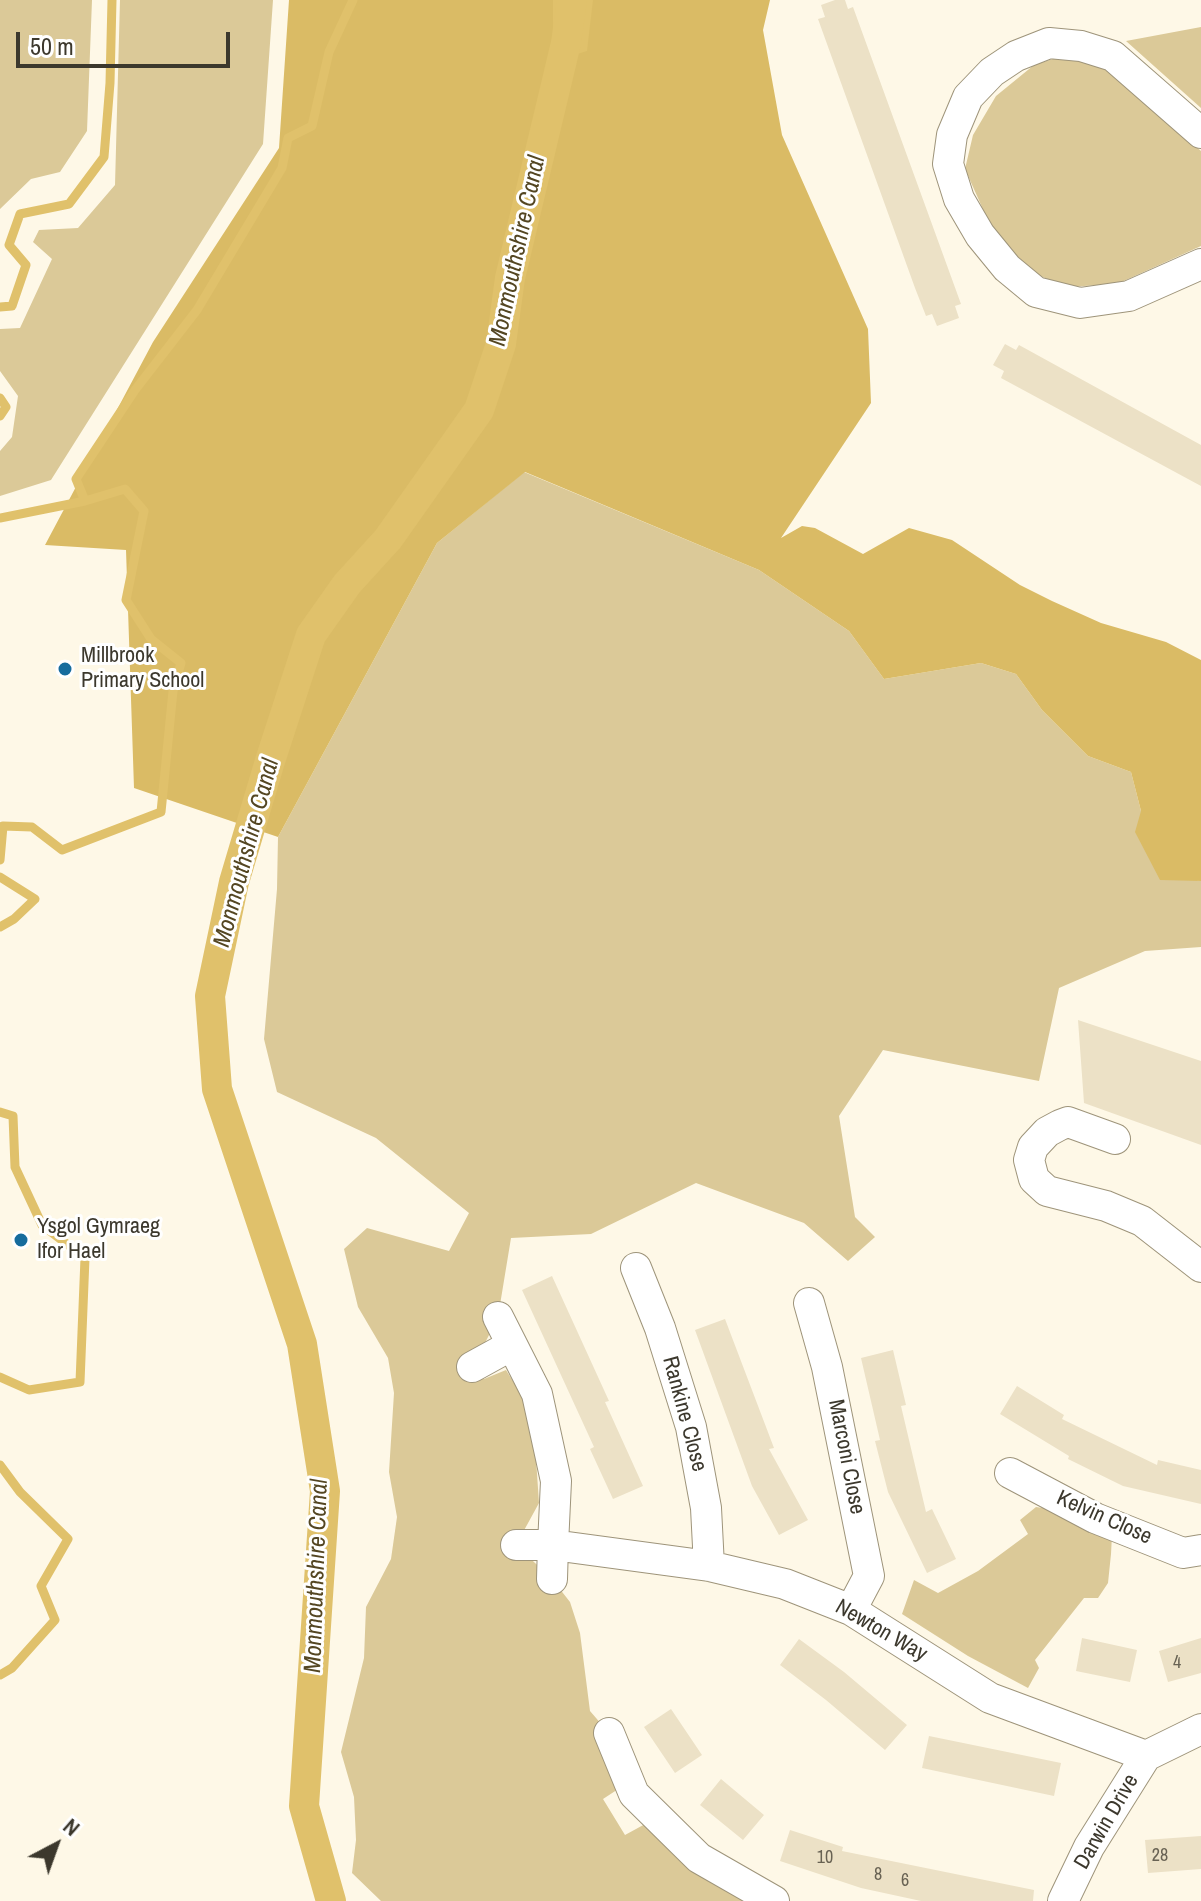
<!DOCTYPE html>
<html>
<head>
<meta charset="utf-8">
<style>
	body { margin:0 }
	#map { position:relative; width:1201px; height:1901px; overflow:hidden; background:#fef8e7; font-family:"Archivo Narrow",sans-serif }
	canvas { display:block }
	.north { position:absolute; left:16px; top:1805px; width:80px; height:80px; -webkit-text-stroke:6px #fff; paint-order:stroke; rotate:41deg; font-size:22px; font-weight:700; line-height:32px; text-align:center; color:#3c382d }
	.north::after { content:''; display:block; margin:auto; width:28px; height:36px; background:#3c382d; clip-path:polygon(50% 0,100% 100%,50% 72%,0 100%) }
	.scale { position:absolute; left:16px; top:32px; width:214px; height:36px; box-sizing:border-box; border:4px solid #3c382d; border-top:0; padding-left:10px; font-size:24px; line-height:28px; white-space:nowrap; color:#3c382d; -webkit-text-stroke:6px #fff; paint-order:stroke }
</style>
</head>
<body>
<div id="map">
<canvas width="1201" height="1901"></canvas>
<div class="north">N</div>
<div class="scale">50 m</div>
</div>
<script>
const ctx = document.querySelector('canvas').getContext('2d');
ctx.lineJoin = 'round';
function fillPath(path, color) { ctx.fillStyle = color; ctx.fill(path, 'evenodd'); }
const toPath = rows => new Path2D(rows.map(r => 'M' + r).join(''));
function stroke(path, color, width, dash) { ctx.strokeStyle = color; ctx.lineWidth = width; ctx.lineCap = dash ? 'butt' : 'round'; ctx.setLineDash(dash || []); ctx.stroke(path); }
function label(font, color, halo, rows, align = 'center') {
  ctx.font = font + ' "Archivo Narrow",sans-serif'; ctx.lineWidth = 6; ctx.setLineDash([]); ctx.textBaseline = 'middle'; ctx.strokeStyle = halo; ctx.fillStyle = color; for (const [text, x, y, turn = 0] of rows) {
    ctx.save(); ctx.translate(x, y); ctx.rotate((+turn || 0) * Math.PI / 180); ctx.textAlign = isNaN(turn) ? turn : align; if (halo) ctx.strokeText(text, 0, 0); ctx.fillText(text, 0, 0); ctx.restore();
  }
}
const green = toPath([
	[0,0,92,0,87,131,60,172,31,179,0,209],
	[120,0,273,0,263,144,51,480,0,496,0,451,12,437,18,396,0,371,0,329,20,328,52,259,33,242,39,230,78,228,115,185],
	[1201,27,1201,108,1126,41],
	[1059,57,1084,59,1112,72,1201,151,1201,246,1117,284,1067,287,1026,270,990,225,965,169,973,135,996,96,1034,65],
	[524,472,759,570,849,631,884,679,981,663,1016,674,1042,710,1088,756,1131,772,1141,811,1198,881,1201,881,1201,947,1145,951,1059,988,1039,1081,883,1050,839,1116,855,1217,875,1237,848,1261,804,1223,696,1183,591,1234,511,1238,498,1317,473,1367,484,1379,506,1370,524,1399,536,1459,539,1503,516,1545,552,1579,570,1602,580,1633,590,1711,609,1733,629,1782,603,1799,625,1835,658,1817,774,1901,381,1901,352,1873,356,1840,354,1797,341,1752,364,1658,366,1607,391,1559,397,1517,389,1472,394,1393,388,1358,358,1307,344,1249,367,1228,449,1251,469,1213,376,1138,277,1092,264,1039,277,889,278,837,437,543],
	[1036,1507,1050,1509,1112,1535,1111,1554,1108,1583,1098,1598,1084,1598,1035,1660,1039,1668,1028,1688,968,1656,902,1614,914,1580,938,1593,978,1571,1028,1534,1020,1520]
]);
const forest = toPath([
	[289,0,770,0,763,30,782,135,868,329,871,403,781,538,802,526,815,528,863,554,909,528,952,540,1020,585,1052,601,1101,623,1166,642,1201,660,1201,881,1160,880,1135,832,1141,811,1131,772,1088,756,1042,710,1016,674,981,663,884,679,849,631,759,570,525,472,437,543,278,837,134,788,126,550,45,545,153,342,279,148]
]);
const water = toPath([
	[553,0,593,0,587,51,571,56,553,101]
]);
const stream = toPath([
	[0,307,12,306,26,265,9,245,20,214,69,204,104,157,110,83,112,0],
	[0,398,6,407,0,416],
	[0,518,85,501],
	[0,860,3,826,32,827,62,850,161,812,173,691,181,663,151,639,126,600,144,511,125,489,85,501,76,479,135,390,197,310,282,168,288,138,312,126,329,52,353,0],
	[0,877,35,899,14,919,0,927],
	[0,1112,13,1116,15,1167,42,1225,85,1258,80,1382,29,1390,0,1377],
	[0,1465,20,1492,68,1539,41,1586,55,1620,12,1668,0,1675]
]);
const canal = toPath([
	[331,1901,304,1806,325,1491,302,1344,217,1089,210,996,234,882,270,761,311,635,347,584,388,539,479,410,501,344,510,278,566,43,572,0]
]);
const building = toPath([
	[835,0,845,0,848,9,853,7,961,304,955,306,959,318,937,326,932,314,926,316,915,288,818,19,825,17,821,5],
	[1005,344,1016,350,1019,345,1201,445,1201,486,1001,378,1004,371,993,365],
	[1078,1020,1201,1061,1201,1145,1084,1103],
	[552,1276,609,1401,605,1402,643,1486,613,1499,590,1449,594,1447,522,1290],
	[725,1319,774,1448,769,1449,808,1520,779,1535,752,1486,695,1330],
	[893,1350,906,1405,901,1406,926,1512,932,1509,956,1559,927,1573,888,1492,875,1441,880,1440,861,1358],
	[1017,1386,1064,1415,1062,1419,1157,1465,1158,1460,1201,1470,1201,1504,1123,1486,1068,1459,1069,1456,1000,1414],
	[1082,1638,1137,1650,1130,1682,1076,1671],
	[1201,1638,1201,1673,1168,1682,1159,1651],
	[799,1639,844,1672,907,1725,885,1750,826,1700,780,1665],
	[671,1709,702,1755,675,1773,644,1727],
	[929,1736,1061,1763,1054,1796,922,1768],
	[721,1779,764,1815,743,1840,700,1805],
	[790,1830,843,1847,842,1851,1034,1890,1033,1901,921,1901,861,1888,780,1861],
	[1201,1836,1201,1869,1148,1873,1145,1840]
]);
const minor = toPath([
	[1201,133,1113,56,1081,46,1049,43,1016,56,992,72,968,97,952,135,948,164,959,199,980,235,1007,268,1036,292,1080,303,1129,296,1201,264],
	[1115,1139,1068,1122,1060,1125,1047,1132,1033,1147,1029,1160,1034,1179,1047,1191,1106,1206,1142,1221,1201,1267],
	[636,1268,660,1328,691,1427,706,1508,709,1566],
	[809,1303,827,1367,869,1576,851,1610],
	[498,1317,537,1394,556,1481,553,1545,709,1566,785,1584,851,1610,990,1698,1146,1756],
	[472,1367,512,1345],
	[1010,1473,1095,1518,1183,1553,1201,1550],
	[516,1545,553,1545,552,1579],
	[609,1733,634,1794,699,1858,774,1901],
	[1063,1901,1089,1847,1146,1756,1201,1729]
]);
const markers = [
	[65,669,8,"#166c9d"],
	[21,1240,8,"#166c9d"]
];
const numberNames = [
	["4",1177,1663],
	["28",1160,1856],
	["10",825,1858],
	["8",878,1875],
	["6",905,1881]
];
const poiNames = [
	["Millbrook",81,656],
	["Primary School",81,681],
	["Ysgol Gymraeg",37,1227],
	["Ifor Hael",37,1252]
];
const streetNames = [
	["Rankine Close",684,1414,75],
	["Marconi Close",846,1457,79],
	["Kelvin Close",1104,1518,24],
	["Newton Way",881,1631,30],
	["Darwin Drive",1107,1822,-60]
];
const waterNames = [
	["Monmouthshire Canal",518,251,-78],
	["Monmouthshire Canal",247,853,-75],
	["Monmouthshire Canal",317,1576,-88]
];
fillPath(green, '#dbc998');
fillPath(forest, '#dabb65');
fillPath(water, '#e0c16b');
stroke(stream, '#e0c16b', 9);
stroke(canal, '#e0c16b', 30);
fillPath(building, '#ece1c6');
stroke(minor, '#9e947a', 32);
stroke(minor, '#fff', 30);
for (const [x, y, r, color] of markers) { const dot = new Path2D(); dot.arc(x, y, r, 0, 2 * Math.PI); ctx.fillStyle = color; ctx.fill(dot); stroke(dot, '#fff', 3); }
label('18px', '#686253', null, numberNames);
label('22px', '#3c382d', '#fff', poiNames, 'left');
label('22px', '#3c382d', '#fff', streetNames);
label('italic 24px', '#544622', '#fff', waterNames);
</script>
</body>
</html>
